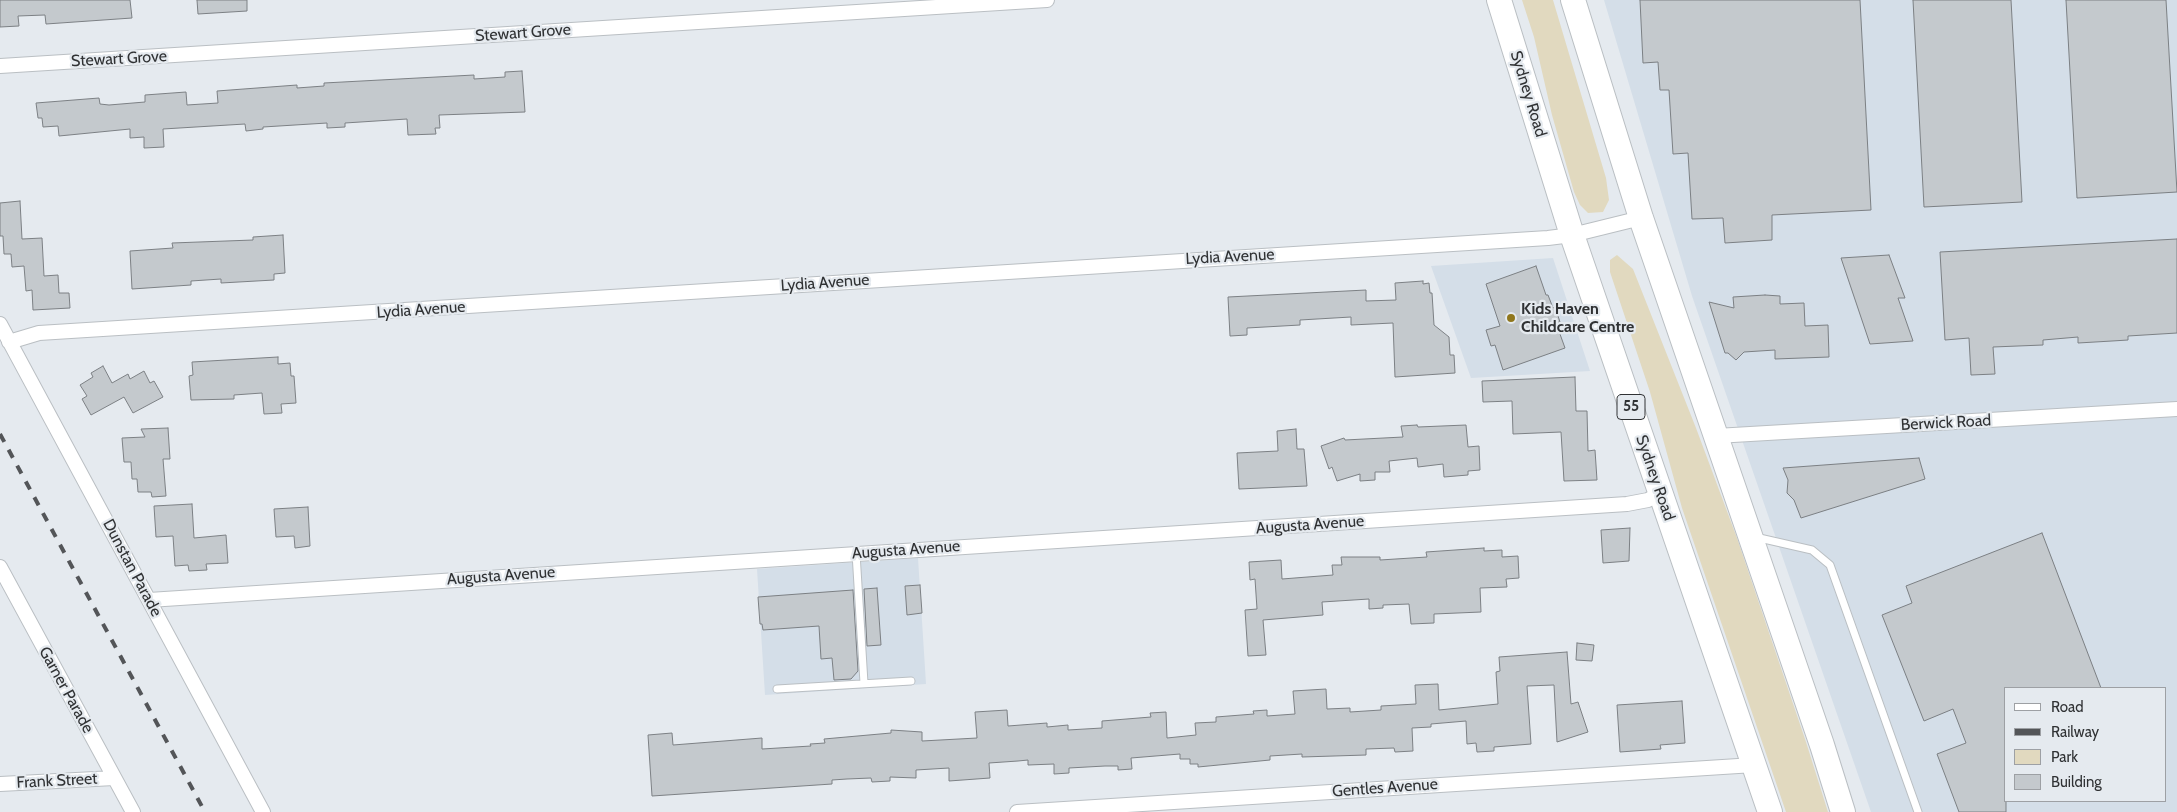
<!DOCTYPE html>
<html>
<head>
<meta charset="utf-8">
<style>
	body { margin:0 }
	#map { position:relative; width:2177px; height:812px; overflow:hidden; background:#e5eaef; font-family:Cabin,sans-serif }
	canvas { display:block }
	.legend { position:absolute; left:2004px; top:687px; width:162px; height:115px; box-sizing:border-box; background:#e5eaef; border:1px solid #9da0a4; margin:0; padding:6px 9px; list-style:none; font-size:15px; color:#303234 }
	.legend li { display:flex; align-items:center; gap:10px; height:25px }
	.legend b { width:25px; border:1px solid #9da0a4 }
</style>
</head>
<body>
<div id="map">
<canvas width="2177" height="812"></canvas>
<ul class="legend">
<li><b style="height:6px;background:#fff"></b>Road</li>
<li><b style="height:6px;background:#535558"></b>Railway</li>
<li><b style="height:14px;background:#e1d9bf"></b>Park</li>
<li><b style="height:14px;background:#c4c9cd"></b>Building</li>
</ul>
</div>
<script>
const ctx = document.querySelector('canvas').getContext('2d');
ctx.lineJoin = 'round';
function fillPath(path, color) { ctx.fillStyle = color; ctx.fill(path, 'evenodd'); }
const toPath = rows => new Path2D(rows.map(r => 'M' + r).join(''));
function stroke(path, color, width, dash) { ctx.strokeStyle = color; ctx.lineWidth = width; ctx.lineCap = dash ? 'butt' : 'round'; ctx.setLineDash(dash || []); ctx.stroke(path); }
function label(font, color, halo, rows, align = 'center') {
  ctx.font = font + ' Cabin,sans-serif'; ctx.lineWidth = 4.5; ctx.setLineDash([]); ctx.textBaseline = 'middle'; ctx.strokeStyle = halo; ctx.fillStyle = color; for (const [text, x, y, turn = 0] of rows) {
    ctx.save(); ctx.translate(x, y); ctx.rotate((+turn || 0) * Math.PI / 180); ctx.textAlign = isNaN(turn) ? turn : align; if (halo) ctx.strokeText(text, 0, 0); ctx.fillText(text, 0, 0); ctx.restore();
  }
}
const built = toPath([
	[1604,0,2177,0,2177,812,1871,812,1692,296],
	[2006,688,2166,688,2166,801,2006,801],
	[1553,258,1590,371,1471,378,1431,266],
	[918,558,926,684,765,695,757,569]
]);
const green = toPath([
	[1522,0,1553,0,1606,178,1609,200,1603,212,1588,213,1580,205,1574,192,1552,115,1534,37],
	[1617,255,1633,269,1696,428,1737,538,1806,742,1828,812,1786,812,1682,508,1650,392,1610,272,1610,260]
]);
const building = toPath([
	[0,0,130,0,132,18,46,24,45,15,18,16,19,26,0,27,0,0],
	[197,0,247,0,247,11,198,14,197,0],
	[1640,0,1860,0,1871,210,1772,215,1772,240,1725,243,1723,218,1692,219,1688,153,1673,154,1669,90,1660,90,1658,62,1643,63,1640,0],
	[1913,0,2011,0,2022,202,1924,207,1913,0],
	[2066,0,2166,0,2177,192,2077,198,2066,0],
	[522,71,525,112,439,115,440,128,435,128,436,134,408,135,407,119,345,123,345,127,327,128,327,123,263,127,263,129,246,131,245,124,163,129,164,147,144,148,144,137,130,138,130,129,59,136,58,126,43,127,42,118,38,118,36,103,99,98,100,104,109,105,145,102,145,95,186,92,187,105,218,103,217,91,297,85,297,88,324,86,324,83,474,75,474,79,505,77,505,72,522,71],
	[20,201,22,239,42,238,44,276,58,275,59,293,69,293,70,308,33,310,32,290,26,291,24,266,12,267,11,254,4,254,3,236,0,236,0,203,20,201],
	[283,235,285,273,274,274,274,280,221,283,221,279,191,281,191,285,132,289,130,251,173,248,172,243,253,240,253,237,283,235],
	[2177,239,2177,333,2128,336,2128,340,2112,341,2078,343,2078,337,2043,340,2043,345,1993,347,1995,374,1971,375,1969,338,1945,340,1940,252,2177,239],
	[1889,255,1905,298,1898,298,1913,341,1870,344,1841,258,1889,255],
	[1536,266,1546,295,1548,295,1553,308,1555,307,1560,322,1556,323,1565,348,1503,370,1495,345,1491,346,1486,330,1500,326,1486,284,1536,266],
	[1423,281,1423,284,1429,283,1430,293,1432,293,1434,325,1449,337,1450,355,1454,355,1455,373,1395,377,1393,323,1351,325,1351,317,1300,320,1300,325,1247,328,1247,335,1230,336,1228,297,1366,290,1366,301,1396,300,1395,283,1423,281],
	[1765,295,1780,296,1780,304,1804,303,1805,326,1828,325,1829,357,1775,359,1775,350,1744,352,1736,360,1728,353,1725,353,1709,302,1734,308,1733,297,1765,295],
	[278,357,278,364,290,363,291,376,294,376,296,403,281,404,282,413,264,414,262,393,234,395,234,399,191,400,189,376,193,375,192,362,278,357],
	[103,366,112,383,128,374,130,379,144,371,150,383,154,381,163,397,133,413,124,397,91,415,82,399,87,396,80,385,93,377,91,373,103,366],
	[1575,377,1576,411,1587,411,1588,451,1595,450,1597,480,1564,481,1561,432,1513,434,1512,401,1483,402,1482,381,1575,377],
	[1417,425,1418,427,1466,425,1468,447,1479,446,1480,470,1468,471,1468,475,1444,477,1443,464,1418,467,1417,458,1389,461,1390,472,1375,472,1375,480,1360,481,1360,474,1337,481,1332,467,1329,469,1321,446,1344,438,1345,440,1403,437,1401,426,1417,425],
	[168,428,170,459,163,459,166,496,152,497,151,492,138,492,137,479,132,479,131,462,124,462,122,438,145,437,141,429,168,428],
	[1296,429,1297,449,1304,449,1307,486,1239,489,1237,453,1278,451,1277,431,1296,429],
	[1919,458,1925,479,1801,518,1794,500,1787,493,1788,480,1783,468,1919,458],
	[192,504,194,538,226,535,228,563,206,564,207,570,189,571,188,565,175,566,173,536,156,537,154,506,192,504],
	[308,507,310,546,295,548,294,536,276,537,274,509,308,507],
	[1630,528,1629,561,1603,563,1601,530,1630,528],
	[2042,533,2101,688,2006,688,2006,812,1959,812,1937,754,1966,743,1953,709,1924,721,1882,615,1912,603,1906,586,2042,533],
	[1484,548,1484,551,1502,550,1502,557,1518,556,1519,578,1506,579,1507,587,1480,588,1481,612,1434,614,1434,623,1411,624,1409,604,1383,605,1383,608,1369,609,1369,599,1322,602,1323,615,1263,620,1266,655,1248,656,1245,610,1257,609,1255,579,1250,580,1249,562,1281,560,1282,579,1333,575,1332,565,1342,565,1341,557,1380,557,1380,560,1427,557,1426,552,1484,548],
	[920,585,922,613,907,615,905,586,920,585],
	[877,588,881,645,867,646,864,589,877,588],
	[853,590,858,671,851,679,834,680,832,658,821,659,819,626,763,630,762,624,760,624,758,597,853,590],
	[1577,643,1594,645,1592,661,1576,660,1577,643],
	[1567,652,1571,704,1578,702,1588,732,1557,742,1554,685,1527,686,1531,744,1494,747,1494,751,1477,752,1476,743,1467,744,1466,721,1431,724,1431,727,1412,728,1413,751,1395,752,1394,748,1366,749,1366,755,1302,757,1302,754,1270,756,1270,760,1198,767,1198,764,1190,764,1190,759,1180,759,1180,754,1131,758,1132,769,1118,770,1118,766,1105,766,1069,768,1069,773,1054,774,1054,764,1028,765,1028,760,1018,761,989,763,990,778,949,781,949,768,916,770,916,778,890,777,890,781,872,782,871,778,847,779,832,780,832,784,652,796,648,735,672,733,673,745,762,738,762,749,811,746,810,744,825,743,824,739,891,733,891,730,922,732,922,741,977,738,975,712,1007,710,1008,726,1047,723,1047,727,1068,725,1068,730,1102,728,1102,721,1151,717,1150,713,1166,712,1167,738,1196,735,1195,723,1216,722,1216,717,1254,714,1253,711,1267,710,1267,716,1295,714,1293,691,1326,689,1327,709,1350,708,1350,712,1381,710,1381,706,1416,704,1415,685,1438,684,1439,710,1498,704,1496,672,1500,671,1499,657,1567,652],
	[1682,701,1685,743,1660,745,1661,749,1620,752,1617,705,1682,701]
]);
const service = toPath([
	[1755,537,1812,550,1830,565,1918,812],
	[856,553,864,683],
	[777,689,911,681]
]);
const minor = toPath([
	[0,66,1047,0],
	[0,324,263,812],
	[9,342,39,333,1548,238,1572,235,1641,218],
	[1716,436,2177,409],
	[0,567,133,812],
	[149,600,1627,504,1648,500,1660,493],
	[0,784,114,778],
	[1017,812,1754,765]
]);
const trunk = toPath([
	[1499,0,1572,235,1770,812],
	[1573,0,1641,218,1822,745,1843,812]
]);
const rail = toPath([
	[0,434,205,812]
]);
const markers = [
	[1511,318,5,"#90771d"]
];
const shields = [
	[1631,407,28]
];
const shieldNames = [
	["55",1631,407]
];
const streetNames = [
	["Stewart Grove",523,33,-4],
	["Stewart Grove",119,59,-3],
	["Sydney Road",1528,94,73],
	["Lydia Avenue",1230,257,-3],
	["Lydia Avenue",825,283,-4],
	["Lydia Avenue",421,310,-4],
	["Berwick Road",1946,423,-3],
	["Sydney Road",1655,478,71],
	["Augusta Avenue",1310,525,-4],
	["Augusta Avenue",906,550,-4],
	["Dunstan Parade",132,568,62],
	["Augusta Avenue",501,576,-4],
	["Garner Parade",66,690,61],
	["Frank Street",57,781,-3],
	["Gentles Avenue",1385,788,-4]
];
const poiNames = [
	["Kids Haven",1521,309],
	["Childcare Centre",1521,327]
];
fillPath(built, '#d4dee8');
fillPath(green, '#e1d9bf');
fillPath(building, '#c4c9cd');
stroke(building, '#7c8084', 1);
stroke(service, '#babfc3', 9);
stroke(minor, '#babfc3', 16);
stroke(trunk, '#babfc3', 26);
stroke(service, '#fff', 7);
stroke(minor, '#fff', 14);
stroke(trunk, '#fff', 24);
stroke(rail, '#535558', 4, [9, 9]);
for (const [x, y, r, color] of markers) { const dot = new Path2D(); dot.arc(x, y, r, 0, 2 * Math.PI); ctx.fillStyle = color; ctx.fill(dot); stroke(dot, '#e5eaef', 2); }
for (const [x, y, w] of shields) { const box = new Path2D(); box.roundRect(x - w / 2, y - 12.5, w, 25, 4); ctx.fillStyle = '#e5eaef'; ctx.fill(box); stroke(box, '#303234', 1); }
label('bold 15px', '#303234', null, shieldNames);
label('16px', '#303234', '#e5eaef', streetNames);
label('bold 16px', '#303234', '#e5eaef', poiNames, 'left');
</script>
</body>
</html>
